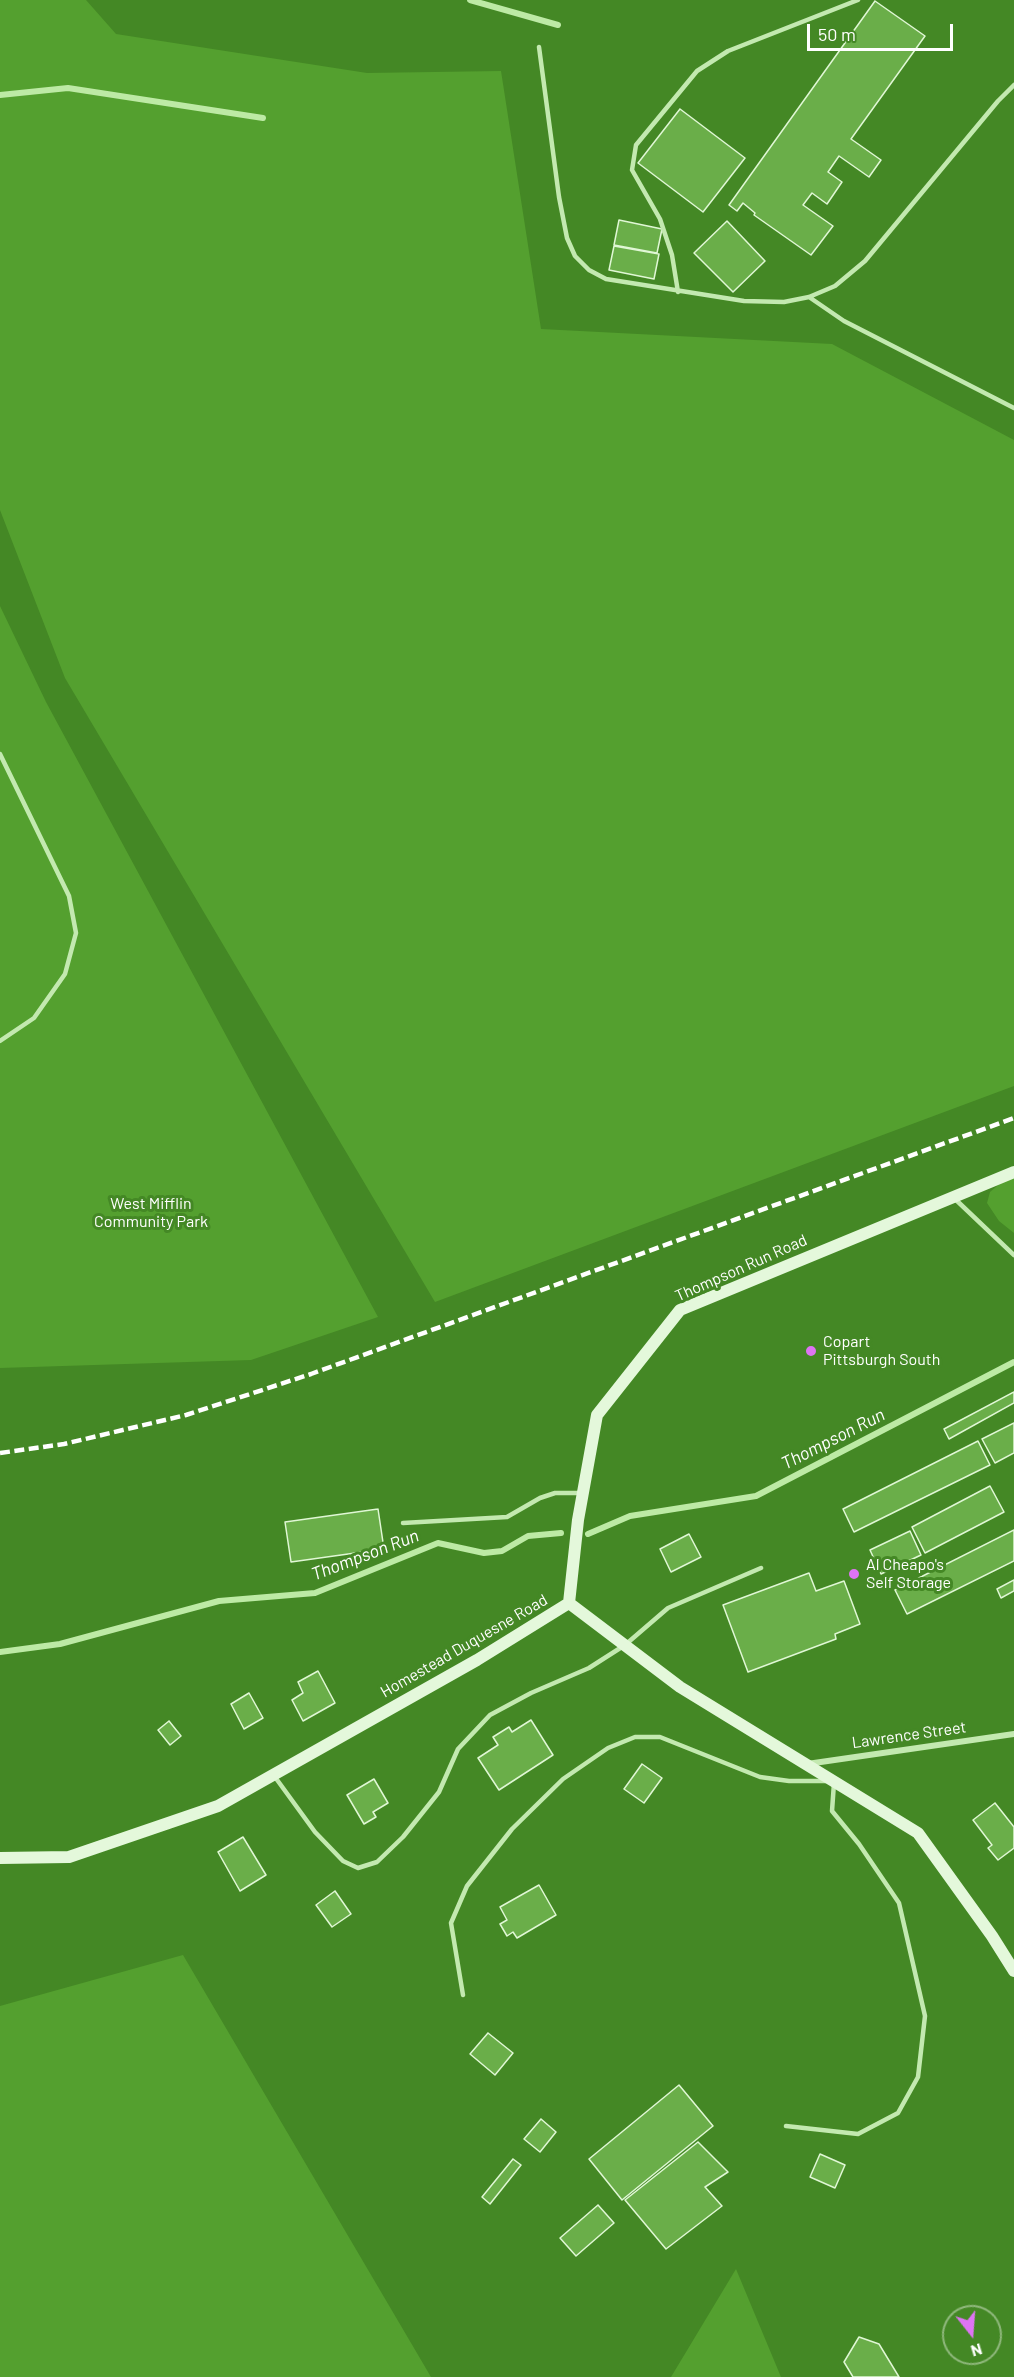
<!DOCTYPE html>
<html>
<head>
<meta charset="utf-8">
<style>
	body { margin:0 }
	#map { position:relative; width:1014px; height:2377px; overflow:hidden; background:#448825; font-family:Barlow,sans-serif }
	canvas { display:block }
	.north { position:absolute; left:942px; top:2305px; width:60px; height:60px; box-sizing:border-box; background:#448825; border:2px solid #8fb87c; border-radius:50%; rotate:163deg; font-size:16px; font-weight:700; line-height:24px; text-align:center; color:#fff }
	.north::after { content:''; display:block; margin:auto; width:21px; height:27px; background:#de74f3; clip-path:polygon(50% 0,100% 100%,50% 72%,0 100%) }
	.scale { position:absolute; left:807px; top:24px; width:146px; height:27px; box-sizing:border-box; border:3px solid #fff; border-top:0; padding-left:8px; font-size:18px; line-height:21px; white-space:nowrap; color:#fff; -webkit-text-stroke:4px #448825; paint-order:stroke }
</style>
</head>
<body>
<div id="map">
<canvas width="1014" height="2377"></canvas>
<div class="north">N</div>
<div class="scale">50 m</div>
</div>
<script>
const ctx = document.querySelector('canvas').getContext('2d');
ctx.lineJoin = 'round';
function fillPath(path, color) { ctx.fillStyle = color; ctx.fill(path, 'evenodd'); }
const toPath = rows => new Path2D(rows.map(r => 'M' + r).join(''));
function stroke(path, color, width, dash) { ctx.strokeStyle = color; ctx.lineWidth = width; ctx.lineCap = dash ? 'butt' : 'round'; ctx.setLineDash(dash || []); ctx.stroke(path); }
function label(font, color, halo, rows, align = 'center') {
  ctx.font = font + ' Barlow,sans-serif'; ctx.lineWidth = 6; ctx.setLineDash([]); ctx.textBaseline = 'middle'; ctx.strokeStyle = halo; ctx.fillStyle = color; for (const [text, x, y, turn = 0] of rows) {
    ctx.save(); ctx.translate(x, y); ctx.rotate((+turn || 0) * Math.PI / 180); ctx.textAlign = isNaN(turn) ? turn : align; if (halo) ctx.strokeText(text, 0, 0); ctx.fillText(text, 0, 0); ctx.restore();
  }
}
const green = toPath([
	[0,0,86,0,116,34,367,73,501,71,541,329,832,344,1014,440,1014,1086,435,1302,65,678,0,510],
	[0,606,46,702,378,1317,251,1360,0,1368],
	[1014,1176,1014,1233,999,1221,987,1203,990,1192,1004,1180],
	[183,1955,431,2377,0,2377,0,2006],
	[736,2269,781,2377,671,2377]
]);
const stream = toPath([
	[470,0,558,25],
	[0,95,68,88,263,118],
	[588,1534,630,1516,756,1496,1014,1362],
	[0,1652,60,1644,219,1601,315,1593,438,1543,484,1553,502,1551,528,1536,561,1533]
]);
const building = toPath([
	[875,1,925,36,851,139,881,160,869,177,839,156,828,172,842,182,827,204,812,193,803,205,833,226,811,255,754,215,755,213,743,203,737,211,729,205,875,1],
	[680,109,745,158,703,212,638,163,680,109],
	[619,220,662,229,657,253,614,245,619,220],
	[727,221,765,261,733,292,694,253,727,221],
	[614,246,659,254,654,279,609,270,614,246],
	[1014,1392,1014,1403,949,1439,944,1429,1014,1392],
	[1014,1423,1014,1453,995,1463,982,1439,1014,1423],
	[978,1441,990,1465,854,1532,843,1509,978,1441],
	[990,1486,1004,1512,925,1553,912,1527,990,1486],
	[378,1509,384,1549,291,1562,285,1522,378,1509],
	[1014,1530,1014,1561,907,1614,895,1590,1014,1530],
	[910,1531,921,1555,881,1574,870,1550,910,1531],
	[689,1534,701,1557,671,1572,660,1549,689,1534],
	[809,1573,816,1591,844,1581,860,1624,835,1634,836,1639,748,1672,723,1605,809,1573],
	[1014,1580,1014,1591,1001,1598,997,1589,1014,1580],
	[318,1671,335,1703,303,1721,292,1700,303,1693,298,1682,318,1671],
	[249,1693,263,1718,244,1729,231,1704,249,1693],
	[531,1720,553,1755,499,1790,478,1758,498,1745,493,1737,509,1727,512,1732,531,1720],
	[169,1721,181,1736,170,1745,158,1730,169,1721],
	[642,1764,662,1778,644,1803,624,1789,642,1764],
	[374,1779,388,1803,373,1812,376,1817,364,1824,347,1795,374,1779],
	[995,1803,1014,1827,1014,1848,998,1860,988,1848,992,1845,973,1820,995,1803],
	[243,1837,266,1875,240,1891,218,1852,243,1837],
	[539,1885,556,1915,517,1938,513,1932,507,1936,500,1924,507,1920,500,1907,539,1885],
	[335,1891,351,1914,332,1927,316,1905,335,1891],
	[488,2033,513,2053,495,2075,470,2054,488,2033],
	[679,2085,713,2126,622,2200,589,2159,679,2085],
	[541,2119,556,2132,540,2152,524,2139,541,2119],
	[698,2142,728,2172,705,2187,722,2206,666,2249,625,2200,698,2142],
	[820,2154,845,2165,835,2188,810,2177,820,2154],
	[513,2159,521,2165,490,2204,482,2197,513,2159],
	[598,2205,614,2223,576,2256,560,2238,598,2205],
	[859,2337,879,2344,899,2377,853,2377,844,2362,859,2337]
]);
const lane = toPath([
	[539,47,559,197,567,238,575,256,589,270,606,279,744,301,784,302,809,297,835,286,865,261,998,101,1014,85],
	[678,292,672,255,660,219,632,170,636,145,697,71,728,51,858,0],
	[809,297,844,321,1014,408],
	[0,754,69,896,76,933,65,974,34,1018,0,1041],
	[955,1199,1014,1255],
	[403,1523,507,1517,540,1498,555,1493,580,1493],
	[275,1777,315,1832,343,1861,358,1868,377,1862,403,1837,439,1792,458,1749,490,1715,531,1693,589,1668,625,1645,668,1608,761,1568],
	[463,1995,451,1923,467,1886,512,1829,563,1779,608,1748,635,1737,660,1737,760,1777,789,1781,826,1781],
	[786,2126,858,2134,898,2113,918,2077,925,2016,899,1903,859,1844,832,1811,834,1783]
]);
const street = toPath([
	[807,1764,1014,1734]
]);
const secondary = toPath([
	[569,1603,578,1520,597,1415,680,1310,1014,1172],
	[569,1603,680,1687,918,1833,992,1936,1014,1971],
	[0,1858,69,1857,218,1806,477,1660,569,1603]
]);
const rail = toPath([
	[0,1453,64,1444,186,1415,311,1374,1014,1118]
]);
const markers = [
	[811,1351,6,"#de74f3"],
	[854,1574,6,"#de74f3"]
];
const parkNames = [
	["West Mifflin",151,1204],
	["Community Park",151,1222]
];
const streetNames = [
	["Thompson Run Road",741,1268,-24],
	["Homestead Duquesne Road",464,1646,-30],
	["Lawrence Street",909,1735,-8]
];
const poiNames = [
	["Copart",823,1342],
	["Pittsburgh South",823,1360],
	["Al Cheapo's",866,1565],
	["Self Storage",866,1583]
];
const waterNames = [
	["Thompson Run",833,1439,-27],
	["Thompson Run",365,1555,-21]
];
fillPath(green, '#54a02f');
stroke(stream, '#bdeaa5', 6);
fillPath(building, '#6aae49');
stroke(building, '#e0f7d5', 1.5);
stroke(lane, '#c3e9b0', 4.5);
stroke(street, '#c3e9b0', 6);
stroke(secondary, '#e4f8db', 12);
stroke(rail, '#fff', 4.5, [10, 4.5]);
for (const [x, y, r, color] of markers) { const dot = new Path2D(); dot.arc(x, y, r, 0, 2 * Math.PI); ctx.fillStyle = color; ctx.fill(dot); stroke(dot, '#448825', 2); }
label('16px', '#fff', '#448825', parkNames);
label('16px', '#fff', '#448825', streetNames);
label('16px', '#fff', '#448825', poiNames, 'left');
label('italic 18px', '#fff', '#448825', waterNames);
</script>
</body>
</html>
